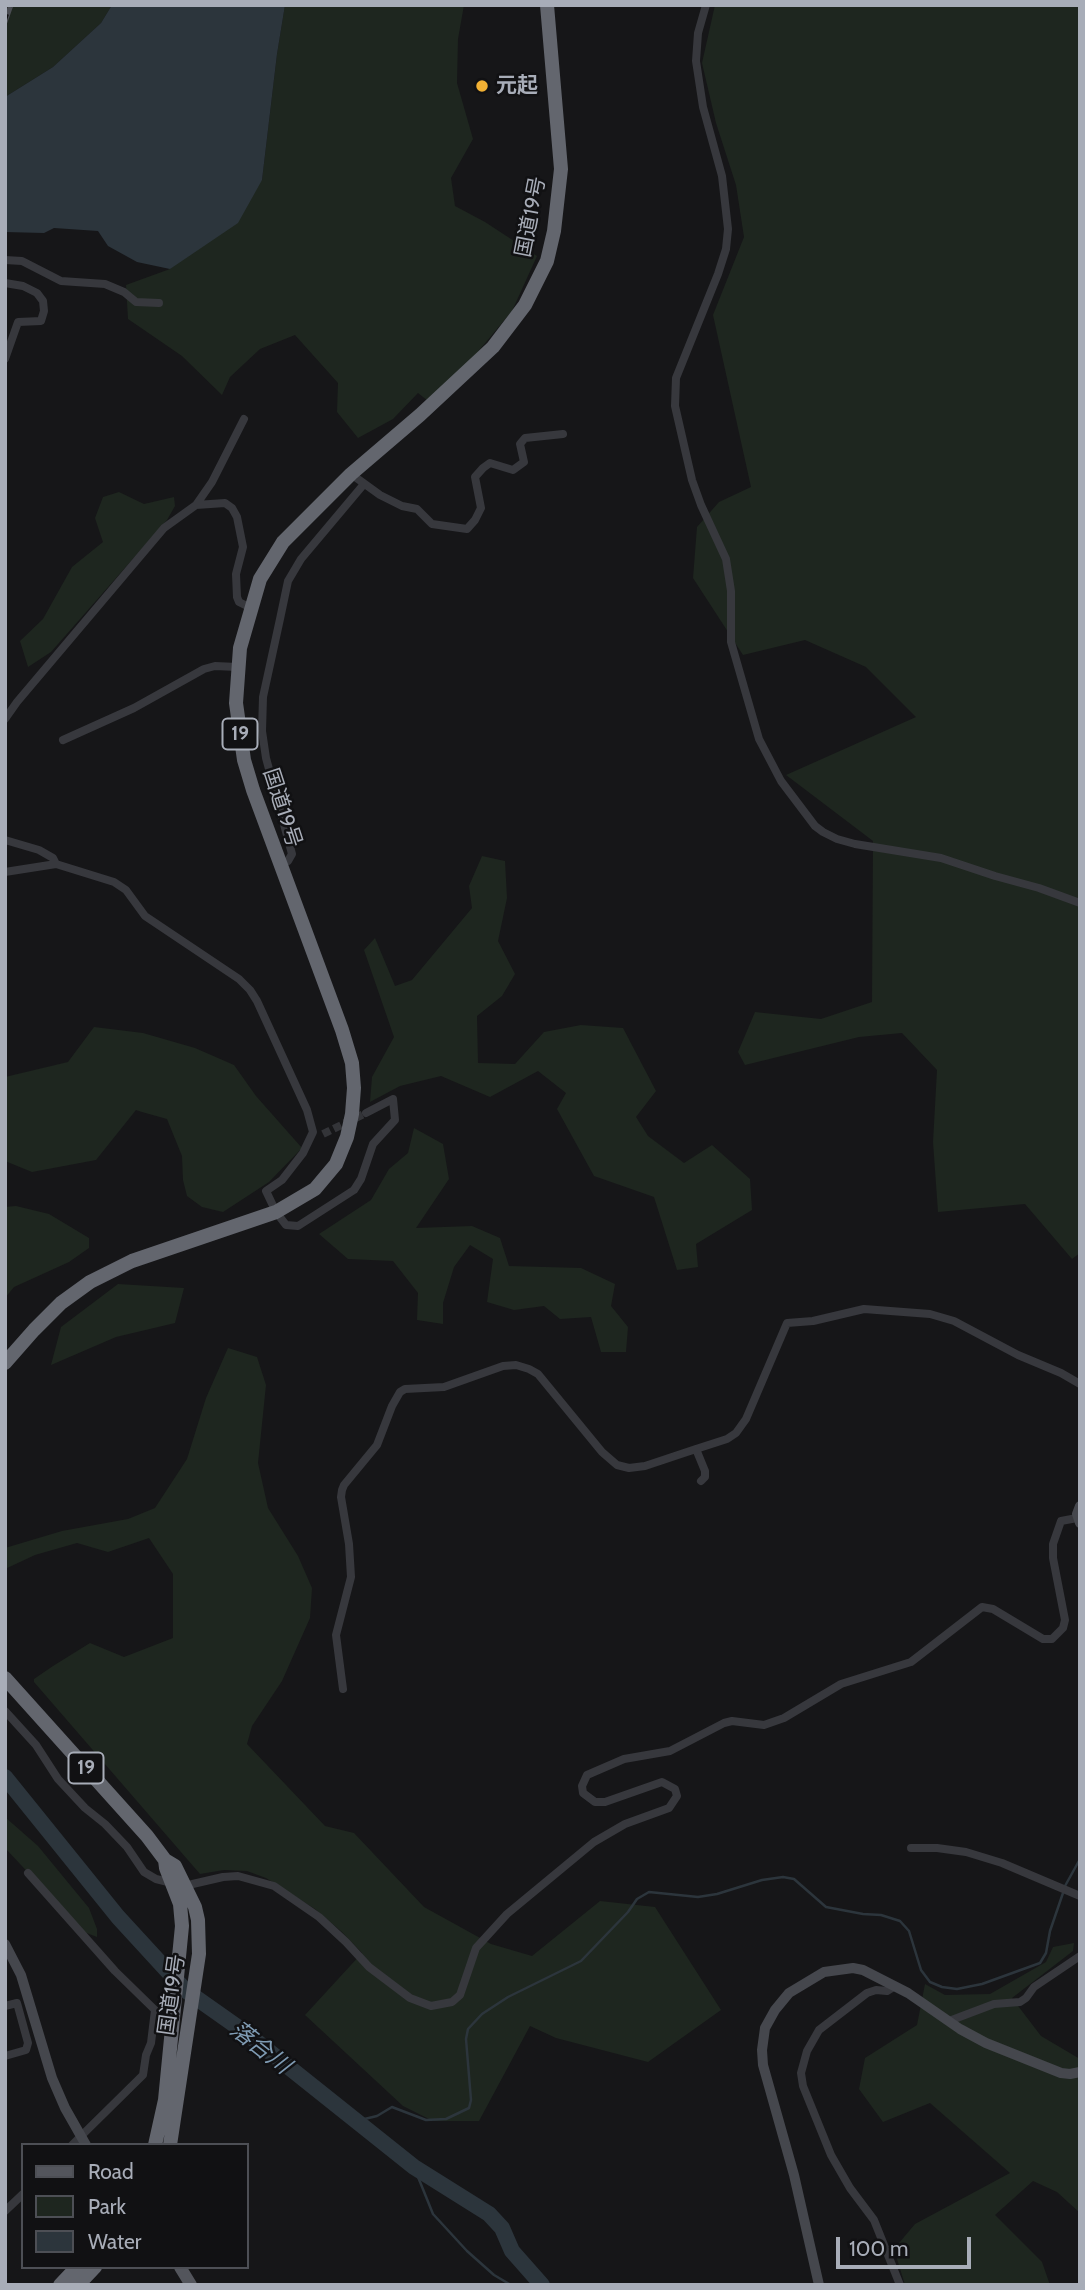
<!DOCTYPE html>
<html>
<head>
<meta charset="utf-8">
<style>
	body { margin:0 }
	#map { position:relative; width:1085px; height:2290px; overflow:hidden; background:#161618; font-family:Cabin,sans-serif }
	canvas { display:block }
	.frame { position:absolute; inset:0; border:7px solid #a8adb8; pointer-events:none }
	.legend { position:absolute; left:21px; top:2143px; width:228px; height:126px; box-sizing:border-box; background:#111113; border:2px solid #4d4f55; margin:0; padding:9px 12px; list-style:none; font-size:21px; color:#a8adb8 }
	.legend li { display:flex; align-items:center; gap:14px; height:35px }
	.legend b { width:35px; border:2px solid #4d4f55 }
	.scale { position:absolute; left:836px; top:2237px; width:135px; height:32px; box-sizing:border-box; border:4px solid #a8adb8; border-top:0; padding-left:9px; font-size:21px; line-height:24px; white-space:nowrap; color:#a8adb8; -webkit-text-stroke:5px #111113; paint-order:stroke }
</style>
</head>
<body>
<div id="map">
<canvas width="1085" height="2290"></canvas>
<div class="frame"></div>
<ul class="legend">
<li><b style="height:9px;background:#53555c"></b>Road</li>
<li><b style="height:19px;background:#1e261f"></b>Park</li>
<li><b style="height:19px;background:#2c353c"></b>Water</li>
</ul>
<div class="scale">100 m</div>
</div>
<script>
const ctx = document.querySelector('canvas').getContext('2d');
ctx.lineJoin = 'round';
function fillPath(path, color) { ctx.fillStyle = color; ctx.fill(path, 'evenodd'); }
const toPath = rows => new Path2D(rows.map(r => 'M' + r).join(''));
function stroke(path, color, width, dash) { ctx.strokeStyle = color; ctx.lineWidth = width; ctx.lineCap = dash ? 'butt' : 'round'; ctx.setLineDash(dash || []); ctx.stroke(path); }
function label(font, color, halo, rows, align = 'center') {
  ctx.font = font + ' Cabin,"Noto Sans JP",sans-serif'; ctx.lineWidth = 5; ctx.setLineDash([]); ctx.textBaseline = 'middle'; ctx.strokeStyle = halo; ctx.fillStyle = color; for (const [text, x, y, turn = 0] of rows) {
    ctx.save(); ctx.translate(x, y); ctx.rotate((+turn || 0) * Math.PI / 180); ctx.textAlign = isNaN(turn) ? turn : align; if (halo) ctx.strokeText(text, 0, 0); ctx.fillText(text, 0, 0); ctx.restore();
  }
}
const green = toPath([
	[5,5,112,5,101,23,53,67,5,97],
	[285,5,464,5,458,39,457,83,473,139,451,178,455,206,485,222,537,256,512,311,471,360,428,401,418,393,393,419,358,438,337,412,338,383,295,335,260,349,230,377,222,395,182,356,128,319,126,285,170,269,262,180,277,54],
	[715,5,1080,5,1080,1253,1072,1259,1025,1204,938,1212,933,1142,937,1070,902,1033,859,1037,745,1065,738,1052,755,1012,821,1019,872,1002,873,841,786,775,916,717,866,667,805,640,743,655,693,578,697,527,719,502,751,487,713,315,744,237,736,185,716,123,702,63],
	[119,492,144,504,174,497,175,506,167,520,51,652,28,667,20,641,43,619,72,567,103,542,95,518,103,497],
	[482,856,505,861,507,898,498,941,515,974,502,996,477,1016,478,1063,515,1064,544,1032,581,1025,623,1028,656,1091,636,1117,648,1136,684,1163,712,1145,750,1179,752,1210,696,1244,698,1267,677,1270,654,1197,594,1176,557,1109,566,1093,538,1071,490,1097,441,1076,400,1086,370,1102,372,1077,394,1037,364,950,375,938,395,986,412,980,472,908,469,886],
	[94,1027,143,1033,195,1048,234,1065,256,1096,302,1148,269,1182,223,1212,202,1207,187,1196,183,1180,182,1156,167,1119,142,1112,136,1110,96,1160,32,1172,5,1161,5,1077,68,1062],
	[414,1128,443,1144,449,1179,416,1228,472,1226,500,1238,509,1266,581,1268,615,1284,611,1306,628,1327,626,1352,601,1352,591,1317,560,1319,544,1306,514,1310,487,1302,493,1259,470,1245,454,1267,443,1303,443,1324,417,1320,418,1293,393,1261,348,1259,319,1234,371,1200,389,1169,408,1153],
	[16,1206,49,1214,89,1238,89,1248,69,1262,14,1287,5,1298,5,1207],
	[118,1284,184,1288,175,1323,116,1337,51,1365,61,1327],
	[228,1348,257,1357,266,1385,258,1463,268,1508,298,1556,312,1588,310,1618,282,1681,252,1726,247,1744,325,1826,354,1833,424,1907,491,1944,532,1956,600,1901,655,1907,721,2010,648,2062,556,2038,530,2026,479,2121,433,2121,403,2106,305,2015,362,1953,342,1932,315,1909,266,1878,247,1871,224,1870,200,1874,34,1682,34,1679,53,1666,90,1643,124,1657,173,1638,173,1574,149,1538,108,1552,77,1543,35,1555,5,1569,5,1548,62,1531,128,1519,155,1508,187,1459,206,1398],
	[5,1817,38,1846,89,1908,97,1929,97,1937,84,1932,5,1848],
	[1074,1943,1073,1951,1012,1998,1041,2036,1080,2059,1080,2213,1057,2192,1033,2181,995,2215,1042,2262,1050,2285,905,2285,894,2249,915,2224,1010,2173,930,2103,883,2122,859,2089,865,2058,917,2025,925,1984,945,1995,990,1994,1046,1962,1053,1947]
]);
const water = toPath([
	[112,5,285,5,277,54,262,180,238,223,170,269,137,262,108,246,98,231,54,228,44,233,5,232,5,97,53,67,101,23]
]);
const stream = toPath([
	[1065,1886,1080,1859],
	[356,2121,377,2116,392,2107,426,2120,446,2119,469,2108,471,2100,466,2039,468,2029,482,2014,508,1997,581,1961,628,1912,637,1899,649,1892,698,1897,717,1894,762,1880,783,1877,794,1879,826,1907,863,1914,881,1915,900,1921,909,1931,921,1970,930,1982,942,1987,957,1989,982,1984,1040,1963,1046,1953,1050,1931,1063,1893],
	[414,2167,433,2214,467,2251,494,2275,511,2285]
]);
const river = toPath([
	[5,1777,118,1917,185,1990,246,2033,414,2167,489,2214,502,2228,512,2251,542,2285]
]);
const streetTunnel = toPath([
	[323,1134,366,1113]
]);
const street = toPath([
	[706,5,698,33,696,61,703,107,722,176,728,229,726,249,718,274,676,378,675,406,692,480,701,505,726,559,731,591,731,642,759,739,781,781,815,826,823,832,837,839,855,844,941,858,995,876,1039,888,1080,903],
	[5,260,22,261,61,281,105,284,124,292,136,302,159,303],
	[5,283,23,286,37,293,43,301,44,311,41,321,18,322,5,359],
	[351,474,380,495,402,506,417,509,432,524,467,529,475,520,481,508,475,477,483,468,490,463,513,470,524,462,520,444,525,438,563,434],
	[196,505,212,482,244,419],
	[5,719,17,702,164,528,196,505,225,503,232,508,237,517,243,547,236,574,237,597,239,602,251,608],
	[63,740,134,708,204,669,215,666,237,667],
	[5,840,39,850,53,858,56,864],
	[279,865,288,861,292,854,266,758,262,731,263,697,280,619,288,581,301,559,364,484],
	[5,872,56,864,114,882,126,890,145,916,239,979,250,990,257,1001,307,1110,313,1132,303,1153,282,1180,266,1191,276,1212,286,1225,298,1226,354,1190,361,1179,373,1144,395,1120,393,1099,366,1113],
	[696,1449,705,1471,705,1477,701,1481],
	[343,1689,336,1635,351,1577,349,1544,341,1497,342,1490,344,1485,377,1445,392,1406,400,1392,405,1389,444,1387,503,1366,516,1365,529,1369,538,1374,602,1452,617,1465,629,1468,645,1466,696,1449,727,1439,736,1433,746,1419,787,1323,813,1321,864,1309,930,1314,954,1321,1018,1355,1061,1373,1080,1384],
	[5,1711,36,1745,58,1779,85,1808,105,1824,127,1847,144,1872,156,1879,172,1883],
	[911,1848,937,1848,966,1852,1002,1863,1080,1896],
	[28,1873,115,1971,155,2010,151,2043,146,2055,143,2075,72,2145],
	[184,1886,223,1877,238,1876,274,1886,319,1917,346,1942,369,1967,410,1998,431,2006,452,2002,460,1995,476,1948,507,1914,594,1842,625,1824,669,1808,677,1796,675,1789,662,1782,605,1802,595,1802,583,1793,582,1786,587,1775,624,1759,670,1751,724,1723,732,1721,764,1725,784,1718,841,1684,911,1662,982,1607,993,1609,1043,1639,1052,1639,1063,1628,1065,1620,1053,1558,1053,1544,1061,1521,1077,1518],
	[895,1986,887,1991,876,1990,867,1993,819,2030,807,2051,801,2073,803,2086,831,2155,850,2188,874,2220,900,2285],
	[5,2006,17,2003,28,2043,26,2050,5,2056],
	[949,2021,994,2004,1020,2002,1026,1998,1034,1987,1080,1956],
	[5,2211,23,2194]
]);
const secondary = toPath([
	[1080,1506,1077,1514,1080,1523],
	[5,1944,21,1975,52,2078,65,2108,86,2145],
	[819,2285,794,2175,763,2065,762,2050,765,2028,775,2010,789,1993,824,1972,853,1968,863,1970,908,1993,960,2029,986,2043,1061,2073,1070,2074,1080,2072]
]);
const primary = toPath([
	[180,2267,191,2285]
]);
const highway = toPath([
	[5,1363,34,1330,61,1303,90,1282,132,1261,276,1212,315,1189,336,1164,347,1137,352,1114,354,1088,352,1063,342,1030,253,790,244,760,236,703,240,648,260,579,283,542,351,474,420,415,493,347,525,305,547,261,554,231,561,169,547,5],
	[5,1678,147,1836,165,1860,175,1866,195,1907,198,1920,199,1954,170,2145],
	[155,2145,165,2100,182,1926,180,1904,166,1868,165,1860],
	[60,2285,77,2267],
	[78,2285,95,2267]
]);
const rail = toPath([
	[5,22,11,5]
]);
const markers = [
	[482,86,7,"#f2b134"]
];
const shields = [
	[240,734,35],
	[86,1768,35]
];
const shieldNames = [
	["19",240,734],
	["19",86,1768]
];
const poiNames = [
	["元起",496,86]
];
const streetNames = [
	["国道19号",531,217,-79],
	["国道19号",282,808,72],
	["国道19号",172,1995,-82]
];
const waterNames = [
	["落合川",260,2048,38]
];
fillPath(green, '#1e261f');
fillPath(water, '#2c353c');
stroke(stream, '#2c353c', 2.5);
stroke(river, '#2c353c', 16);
stroke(streetTunnel, '#333438', 8, [8, 4]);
stroke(street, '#37383d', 8);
stroke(secondary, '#45474d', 10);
stroke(primary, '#53555c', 12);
stroke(highway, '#63666e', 14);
stroke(rail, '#4a4c52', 5);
stroke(rail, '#111113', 2.5, [8]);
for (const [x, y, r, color] of markers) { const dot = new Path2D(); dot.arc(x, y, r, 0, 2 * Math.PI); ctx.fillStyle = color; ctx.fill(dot); stroke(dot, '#111113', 2.5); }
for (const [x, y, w] of shields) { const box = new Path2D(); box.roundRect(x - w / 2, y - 15.5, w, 31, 5); ctx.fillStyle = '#111113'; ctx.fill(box); stroke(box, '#a8adb8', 2); }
label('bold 19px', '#a8adb8', null, shieldNames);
label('bold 21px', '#a8adb8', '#111113', poiNames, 'left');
label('21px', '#a8adb8', '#111113', streetNames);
label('italic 23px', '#7f9bb3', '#111113', waterNames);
</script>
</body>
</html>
